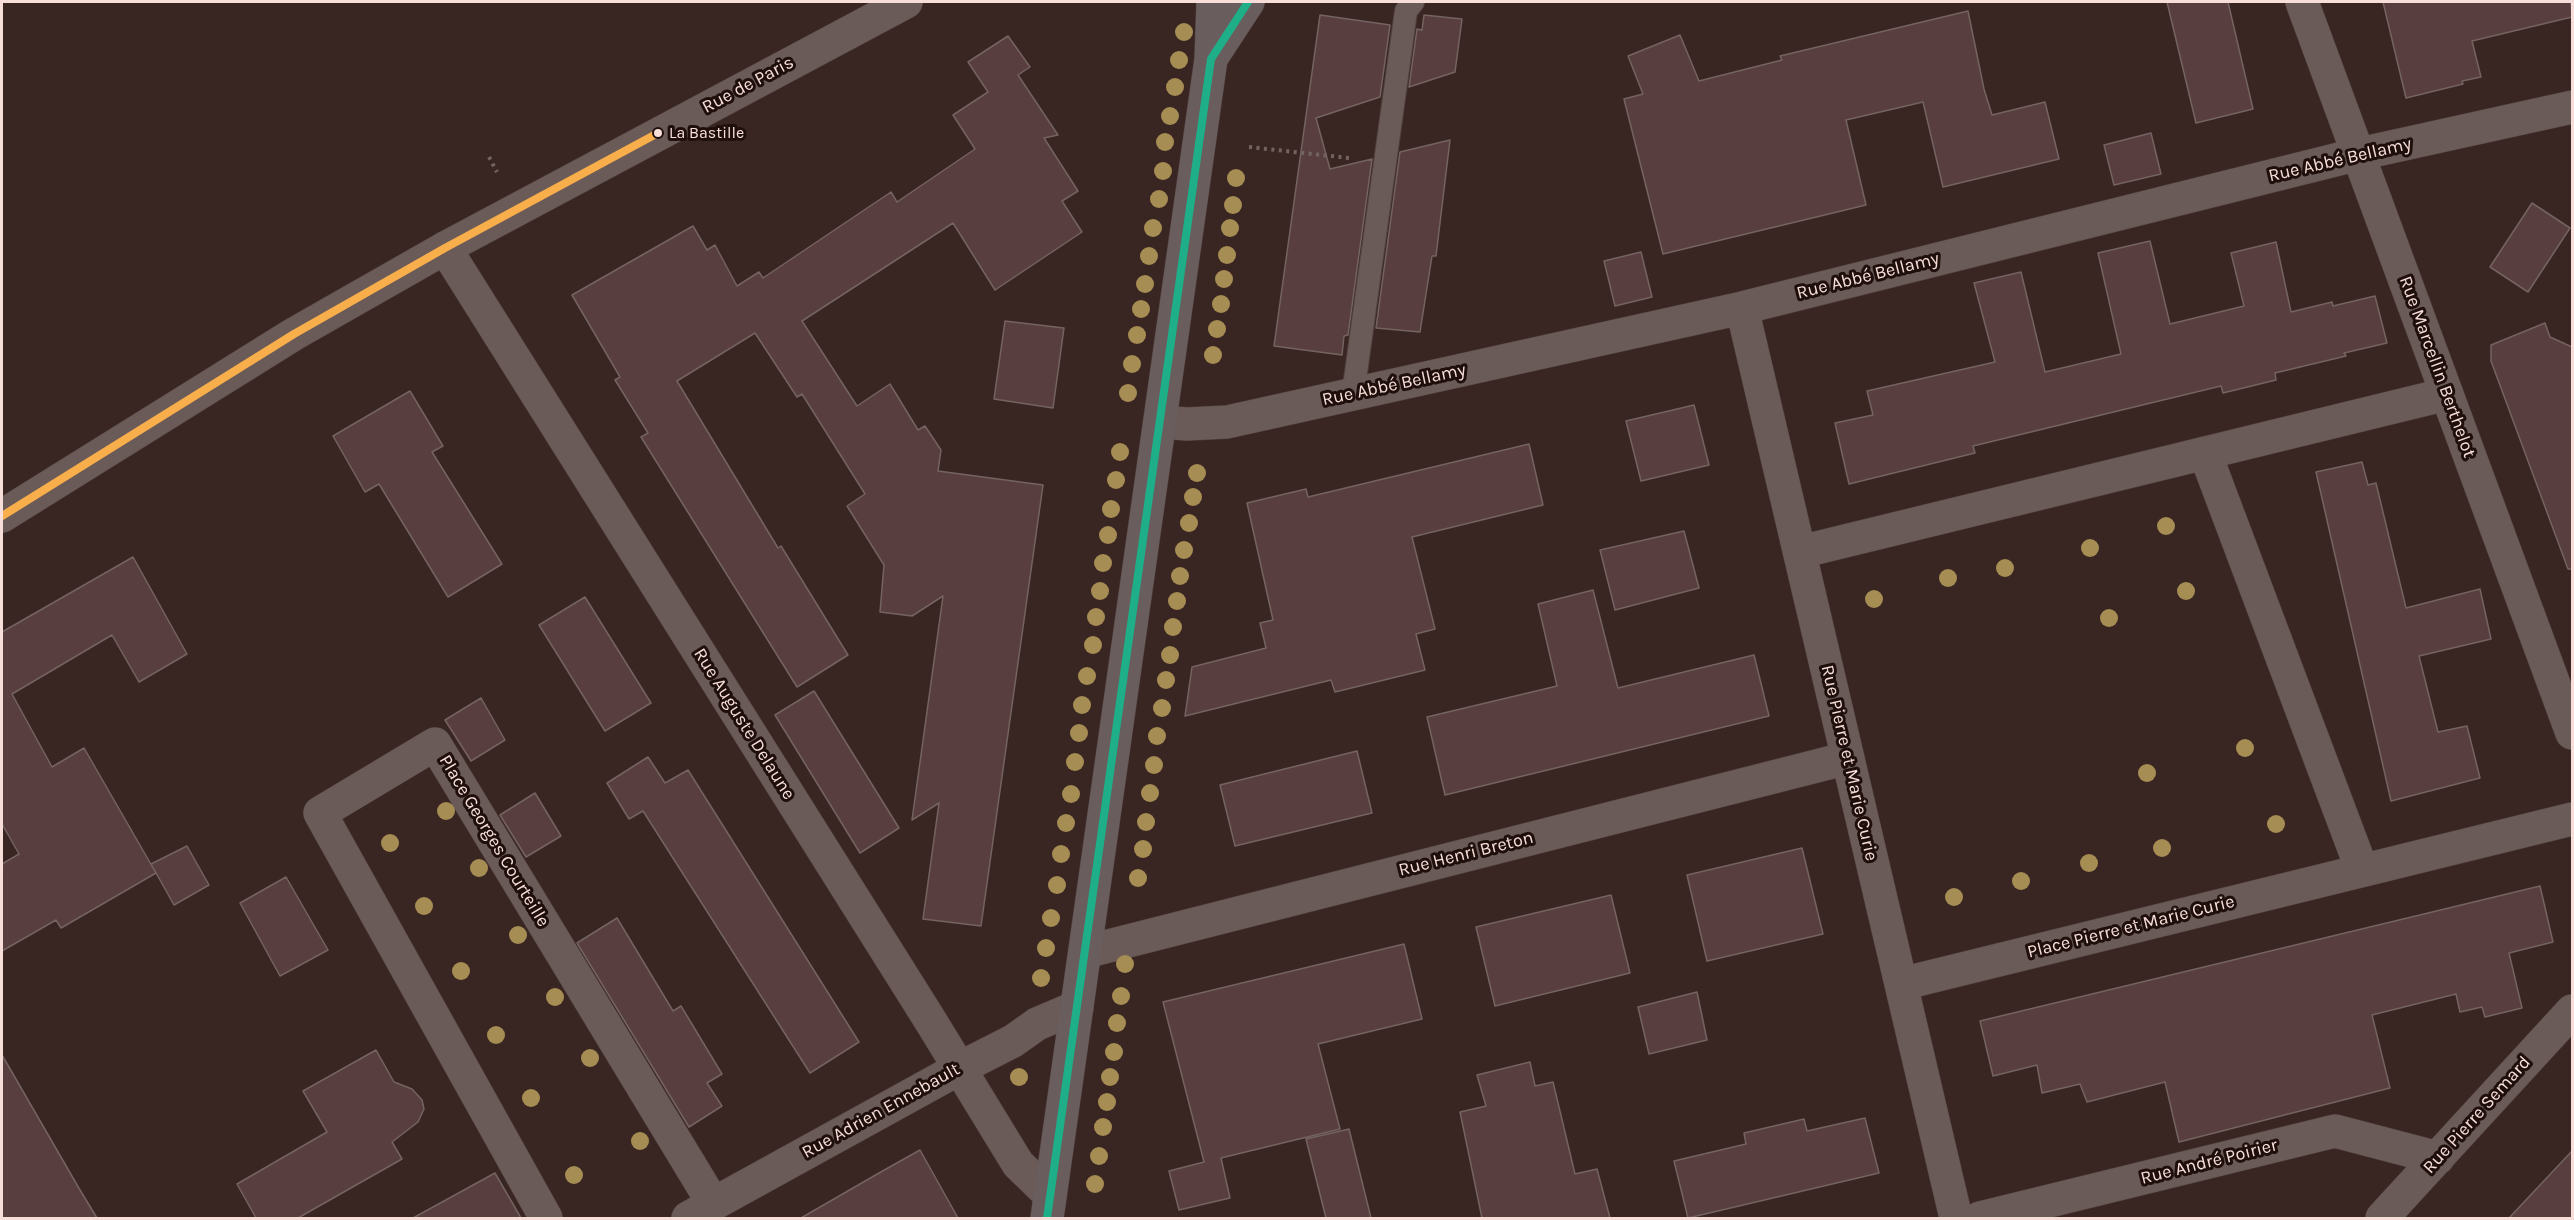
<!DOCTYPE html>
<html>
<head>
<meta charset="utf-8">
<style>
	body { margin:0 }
	#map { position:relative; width:2574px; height:1220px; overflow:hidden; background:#392622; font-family:Karla,sans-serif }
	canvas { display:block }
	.frame { position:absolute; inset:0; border:3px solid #f7ded9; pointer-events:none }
</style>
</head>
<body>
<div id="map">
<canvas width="2574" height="1220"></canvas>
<div class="frame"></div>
</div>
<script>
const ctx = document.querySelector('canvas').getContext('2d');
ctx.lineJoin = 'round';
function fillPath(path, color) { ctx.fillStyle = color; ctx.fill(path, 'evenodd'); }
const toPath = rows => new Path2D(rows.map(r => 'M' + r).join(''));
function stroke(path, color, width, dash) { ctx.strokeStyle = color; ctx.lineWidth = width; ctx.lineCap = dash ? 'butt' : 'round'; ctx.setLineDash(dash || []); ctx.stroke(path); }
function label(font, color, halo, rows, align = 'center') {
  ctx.font = font + ' Karla,sans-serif'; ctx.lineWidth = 6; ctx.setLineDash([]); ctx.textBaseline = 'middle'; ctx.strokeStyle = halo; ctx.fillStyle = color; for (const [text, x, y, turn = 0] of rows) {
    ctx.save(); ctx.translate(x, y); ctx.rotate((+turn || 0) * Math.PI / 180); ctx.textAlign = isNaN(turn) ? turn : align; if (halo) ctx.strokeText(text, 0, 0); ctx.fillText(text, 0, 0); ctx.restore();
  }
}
const building = toPath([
	[2167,2,2228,2,2253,109,2196,123,2167,2],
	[2383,2,2571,2,2572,17,2472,41,2481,77,2462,81,2463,84,2406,98,2383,2],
	[1968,11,1984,89,1992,115,2045,102,2059,159,1943,187,1923,102,1846,120,1866,205,1663,254,1624,99,1643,94,1628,56,1680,35,1699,81,1782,60,1780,56,1968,11],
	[1320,15,1390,25,1380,97,1316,118,1330,169,1372,159,1348,335,1344,336,1342,355,1274,346,1320,15],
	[1424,15,1462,19,1455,72,1409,87,1417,29,1422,30,1424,15],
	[1008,36,1030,67,1018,75,1058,135,1044,138,1078,191,1062,201,1082,232,995,290,953,223,802,321,857,406,890,384,918,430,925,426,941,450,938,471,1043,485,981,926,923,919,939,803,912,820,943,596,912,616,880,612,884,565,847,506,865,494,802,394,797,397,755,333,677,381,778,548,781,546,848,655,797,687,641,437,648,433,615,380,620,377,572,295,693,226,707,250,715,245,737,286,759,272,763,278,891,192,897,202,975,149,953,115,988,92,968,62,1008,36],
	[2151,133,2161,174,2114,185,2104,145,2151,133],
	[1450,140,1436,256,1432,256,1420,332,1376,328,1400,152,1450,140],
	[2532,203,2570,228,2528,292,2490,267,2532,203],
	[2150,241,2170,324,2244,306,2231,253,2276,242,2291,312,2332,302,2333,306,2375,296,2387,343,2344,353,2346,356,2275,373,2276,380,2223,393,2221,386,1973,446,1975,453,1849,484,1835,423,1873,415,1867,391,1995,362,1974,283,2021,272,2045,372,2121,354,2098,253,2150,241],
	[1641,252,1652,297,1615,306,1604,261,1641,252],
	[1005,321,1064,328,1053,408,994,399,1005,321],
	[2545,323,2550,337,2572,347,2572,569,2568,569,2491,361,2491,345,2545,323],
	[410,391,443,446,432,452,502,564,448,597,379,484,365,492,333,436,410,391],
	[1694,405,1709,465,1641,481,1626,421,1694,405],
	[1529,444,1543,505,1412,537,1435,629,1416,634,1425,670,1335,692,1331,680,1185,716,1192,667,1266,648,1260,623,1273,620,1247,503,1306,489,1308,497,1529,444],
	[2362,462,2368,485,2376,483,2406,608,2480,589,2491,639,2419,656,2438,732,2467,726,2480,778,2391,801,2316,472,2362,462],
	[1684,531,1699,588,1615,610,1600,550,1684,531],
	[133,557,187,654,139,682,112,635,12,694,52,767,84,748,156,873,61,928,56,920,2,951,2,864,19,854,2,824,2,632,133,557],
	[1593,590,1618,688,1754,655,1769,716,1445,795,1427,717,1557,686,1538,604,1593,590],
	[585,597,651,703,605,731,539,625,585,597],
	[814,691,899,828,860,853,775,715,814,691],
	[481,698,505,740,471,761,445,720,481,698],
	[1357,751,1372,813,1235,846,1220,785,1357,751],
	[648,757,665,783,688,770,859,1042,810,1073,643,811,629,819,607,783,648,757],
	[535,793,561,836,526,857,500,815,535,793],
	[187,846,209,885,174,905,151,864,187,846],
	[1802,848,1823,934,1707,961,1687,875,1802,848],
	[286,877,328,950,280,976,240,903,286,877],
	[2540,886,2553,942,2509,953,2522,1008,2485,1017,2482,1007,2460,1012,2456,994,2372,1015,2390,1088,2179,1142,2165,1082,2087,1102,2080,1084,2042,1093,2037,1065,1993,1076,1980,1021,2540,886],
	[1611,895,1630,973,1495,1006,1476,927,1611,895],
	[617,918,673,1011,681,1006,722,1074,707,1083,722,1106,689,1127,577,943,617,918],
	[1404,944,1422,1019,1318,1044,1340,1129,1221,1158,1230,1198,1179,1210,1169,1171,1204,1162,1163,1002,1404,944],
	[1697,992,1707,1040,1649,1054,1638,1007,1697,992],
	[376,1050,394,1082,412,1089,422,1100,424,1109,418,1122,392,1142,402,1159,298,1218,256,1218,237,1184,327,1132,303,1091,376,1050],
	[2,1055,80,1190,97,1218,2,1218,2,1055],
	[1530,1062,1535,1086,1553,1082,1575,1174,1597,1169,1610,1218,1482,1218,1460,1112,1486,1106,1477,1075,1530,1062],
	[1865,1118,1879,1173,1688,1218,1674,1161,1746,1144,1744,1133,1804,1119,1807,1131,1865,1118],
	[1349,1129,1371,1218,1326,1218,1306,1139,1349,1129],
	[920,1150,958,1218,801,1218,879,1173,920,1150],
	[2572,1151,2572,1218,2509,1218,2572,1151],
	[495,1173,521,1218,413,1218,495,1173]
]);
const path = toPath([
	[1249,147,1349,158],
	[489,157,497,172]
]);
const service = toPath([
	[1353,394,1406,11,1413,2]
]);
const minor = toPath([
	[2302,2,2572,733],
	[445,248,930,1020,1018,1164,1050,1195],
	[1742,308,1956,1218],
	[1160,422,1187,424,1227,422,1742,308,2359,154,2572,107],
	[2205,453,2362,870],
	[1800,552,2447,394],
	[1085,952,1848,758],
	[1901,984,2572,819],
	[546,1218,320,813,435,744,713,1203],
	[688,1218,960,1068,1013,1041,1037,1024,1077,1007],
	[1980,1218,2335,1131,2438,1158],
	[2382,1218,2572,1011]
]);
const tertiary = toPath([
	[2,516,294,334,445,248,906,2]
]);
const secondary = toPath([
	[1212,57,1248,2],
	[1047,1218,1211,59,1213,2]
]);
const bus1 = toPath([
	[1047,1218,1211,59,1248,2]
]);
const bus2 = toPath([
	[2,516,294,334,445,248,658,133]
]);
const trees = [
	[1184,32],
	[1179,60],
	[1175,87],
	[1170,116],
	[1165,142],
	[1163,171],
	[1236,178],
	[1159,199],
	[1233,205],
	[1153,228],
	[1230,228],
	[1227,255],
	[1149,256],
	[1224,279],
	[1145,284],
	[1221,304],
	[1141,309],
	[1217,329],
	[1137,335],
	[1213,355],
	[1132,364],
	[1128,393],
	[1120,452],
	[1197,473],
	[1116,480],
	[1193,497],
	[1111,509],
	[1189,523],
	[2166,526],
	[1108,535],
	[2090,548],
	[1184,550],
	[1103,563],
	[2005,568],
	[1180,576],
	[1948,578],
	[1100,591],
	[2186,591],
	[1874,599],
	[1177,601],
	[1096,617],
	[2109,618],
	[1173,627],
	[1093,645],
	[1170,655],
	[1087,676],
	[1166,680],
	[1082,705],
	[1162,708],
	[1079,733],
	[1157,736],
	[2245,748],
	[1075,762],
	[1154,765],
	[2147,773],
	[1150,793],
	[1071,794],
	[446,811],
	[1146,822],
	[1066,823],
	[2276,824],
	[390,843],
	[2162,848],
	[1143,849],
	[1061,854],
	[2089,863],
	[479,868],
	[1138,878],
	[2021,881],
	[1057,885],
	[1954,897],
	[424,906],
	[1051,918],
	[518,935],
	[1046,948],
	[1125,964],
	[461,971],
	[1041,978],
	[1121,996],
	[555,997],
	[1117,1023],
	[496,1035],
	[1114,1052],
	[590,1058],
	[1019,1077],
	[1110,1077],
	[531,1098],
	[1107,1102],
	[1103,1127],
	[640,1141],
	[1099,1156],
	[574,1175],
	[1095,1184]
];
const markers = [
	[658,133,5,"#f7ded9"]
];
const busNames = [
	["La Bastille",669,133]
];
const streetNames = [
	["Rue de Paris",748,85,-28],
	["Rue Abbé Bellamy",2340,160,-13],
	["Rue Abbé Bellamy",1868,276,-14],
	["Rue Marcellin Berthelot",2437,367,70],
	["Rue Abbé Bellamy",1394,385,-12],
	["Rue Auguste Delaune",744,724,58],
	["Rue Pierre et Marie Curie",1849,763,77],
	["Place Georges Courteille",494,841,59],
	["Rue Henri Breton",1466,854,-14],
	["Place Pierre et Marie Curie",2131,927,-14],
	["Rue Adrien Ennebault",881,1111,-29],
	["Rue Pierre Semard",2477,1115,-48],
	["Rue André Poirier",2209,1162,-14]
];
fillPath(building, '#593e3f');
stroke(building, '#746362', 1.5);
stroke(service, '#52413f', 24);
stroke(minor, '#52413f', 34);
stroke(tertiary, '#52413f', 34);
stroke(secondary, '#52413f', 34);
stroke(path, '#726461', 4, [3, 4.5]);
stroke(service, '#6a5b58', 22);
stroke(minor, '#6a5b58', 33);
stroke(tertiary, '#6a5b58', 33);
stroke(secondary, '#695d5d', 33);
stroke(bus1, '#1eae88', 8);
stroke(bus2, '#f8ae4b', 8);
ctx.fillStyle = '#a68d54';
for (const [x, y] of trees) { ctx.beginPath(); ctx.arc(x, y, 9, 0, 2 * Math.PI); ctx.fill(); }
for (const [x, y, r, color] of markers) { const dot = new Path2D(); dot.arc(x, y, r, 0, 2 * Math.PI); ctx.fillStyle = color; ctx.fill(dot); stroke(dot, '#1f0f0c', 2); }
label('16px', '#f7ded9', '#1f0f0c', busNames, 'left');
label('18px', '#f7ded9', '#1f0f0c', streetNames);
</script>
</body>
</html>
